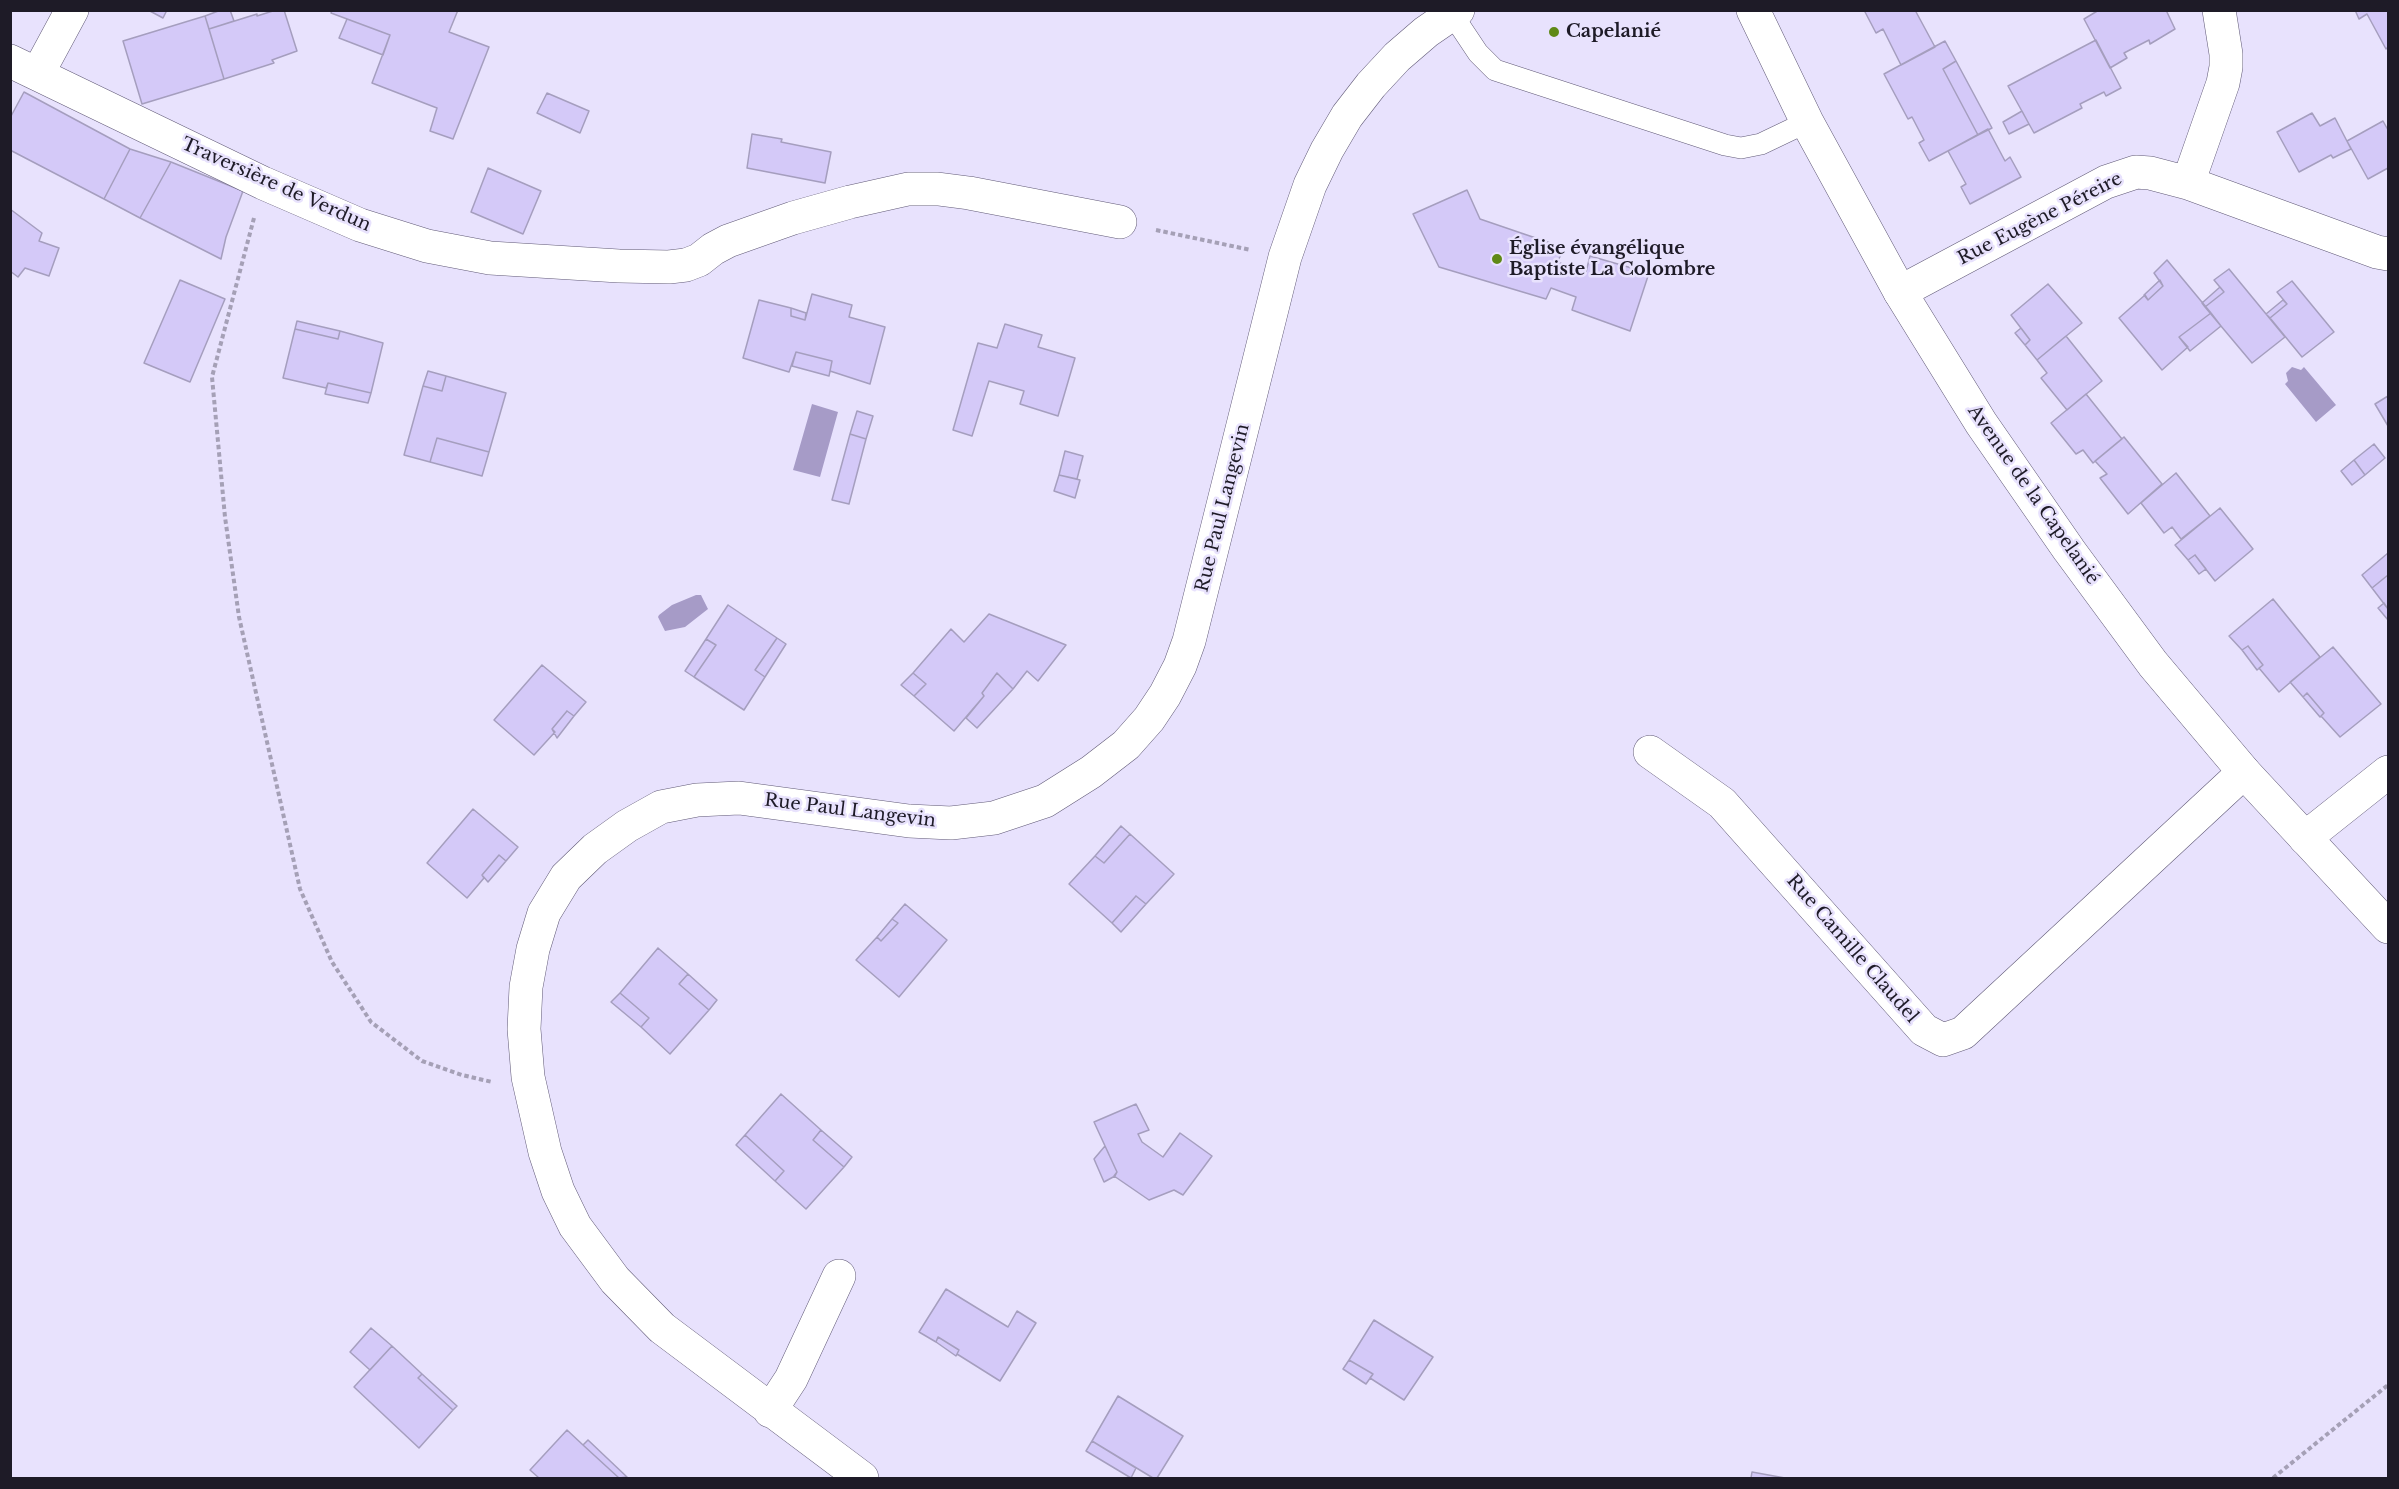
<!DOCTYPE html>
<html>
<head>
<meta charset="utf-8">
<style>
	body { margin:0 }
	#map { position:relative; width:2399px; height:1489px; overflow:hidden; background:#e8e2fd; font-family:"Libre Baskerville",serif }
	canvas { display:block }
	.frame { position:absolute; inset:0; border:12px solid #1e1b27; pointer-events:none }
</style>
</head>
<body>
<div id="map">
<canvas width="2399" height="1489"></canvas>
<div class="frame"></div>
</div>
<script>
const ctx = document.querySelector('canvas').getContext('2d');
ctx.lineJoin = 'round';
function fillPath(path, color) { ctx.fillStyle = color; ctx.fill(path, 'evenodd'); }
const toPath = rows => new Path2D(rows.map(r => 'M' + r).join(''));
function stroke(path, color, width, dash) { ctx.strokeStyle = color; ctx.lineWidth = width; ctx.lineCap = dash ? 'butt' : 'round'; ctx.setLineDash(dash || []); ctx.stroke(path); }
function label(font, color, halo, rows, align = 'center') {
  ctx.font = font + ' "Libre Baskerville",serif'; ctx.lineWidth = 5; ctx.setLineDash([]); ctx.textBaseline = 'middle'; ctx.strokeStyle = halo; ctx.fillStyle = color; for (const [text, x, y, turn = 0] of rows) {
    ctx.save(); ctx.translate(x, y); ctx.rotate((+turn || 0) * Math.PI / 180); ctx.textAlign = isNaN(turn) ? turn : align; if (halo) ctx.strokeText(text, 0, 0); ctx.fillText(text, 0, 0); ctx.restore();
  }
}
const water = toPath([
	[2292,367,2301,370,2304,367,2336,405,2316,422,2285,384,2288,381,2286,373],
	[812,404,838,412,820,477,793,470],
	[696,595,701,595,708,609,685,627,665,631,658,617,659,615,672,605]
]);
const building = toPath([
	[148,10,167,10,163,18,148,10],
	[221,10,230,10,234,21,209,29,205,16,221,10],
	[276,10,284,10,297,51,272,60,274,63,224,79,209,29,257,14,257,16,276,10],
	[332,10,458,10,449,32,489,47,453,139,430,131,437,108,372,83,390,35,331,13,332,10],
	[1864,10,1915,10,1935,47,1901,65,1883,29,1876,33,1864,10],
	[2099,10,2166,10,2175,29,2150,44,2149,40,2124,53,2127,58,2110,68,2084,19,2099,10],
	[2355,10,2388,10,2388,47,2386,49,2367,14,2359,19,2355,10],
	[205,16,224,79,142,104,123,41,205,16],
	[347,19,390,35,383,55,339,38,347,19],
	[2096,40,2121,88,2106,96,2104,92,2080,104,2082,108,2034,133,2008,86,2096,40],
	[1945,41,1956,61,1943,69,1978,135,1929,161,1919,143,1924,140,1912,117,1908,119,1884,74,1945,41],
	[1956,61,1992,128,1978,135,1943,69,1956,61],
	[24,92,130,149,104,199,10,150,10,118,24,92],
	[547,93,589,111,580,133,537,113,547,93],
	[2022,111,2029,124,2009,134,2003,122,2022,111],
	[2312,113,2320,126,2335,118,2351,149,2333,158,2331,155,2299,172,2277,132,2312,113],
	[2383,121,2388,130,2388,168,2368,179,2347,141,2383,121],
	[1988,129,2005,161,2010,157,2021,177,1970,204,1961,187,1966,184,1948,151,1988,129],
	[752,134,782,139,781,142,831,152,825,183,747,168,752,134],
	[130,149,171,162,140,218,104,199,130,149],
	[171,162,243,191,226,237,221,259,140,218,171,162],
	[488,168,541,191,523,234,471,212,488,168],
	[1467,190,1480,219,1565,248,1557,262,1586,272,1590,256,1649,273,1630,331,1572,310,1576,297,1551,288,1546,299,1439,267,1413,214,1467,190],
	[10,209,42,233,39,241,59,248,49,276,25,268,18,277,10,271,10,209],
	[2167,260,2211,313,2179,337,2188,347,2162,370,2119,318,2145,295,2148,300,2163,286,2154,273,2167,260],
	[2229,269,2285,337,2252,363,2205,307,2224,292,2214,280,2229,269],
	[180,280,225,299,190,382,144,363,180,280],
	[2160,280,2163,286,2148,300,2144,295,2160,280],
	[2292,281,2334,332,2302,357,2270,318,2287,304,2277,292,2292,281],
	[2048,284,2082,323,2037,360,2025,345,2030,340,2011,315,2048,284],
	[2220,287,2224,292,2205,307,2202,303,2220,287],
	[812,294,852,305,849,317,885,327,870,384,830,371,832,361,796,352,789,372,743,358,759,300,791,308,791,316,805,320,812,294],
	[2283,300,2287,304,2270,318,2266,314,2283,300],
	[791,308,806,313,805,320,791,316,791,308],
	[2211,313,2221,326,2190,351,2179,337,2211,313],
	[297,321,340,331,338,339,295,329,297,321],
	[1005,324,1042,335,1038,347,1075,358,1058,416,1020,404,1024,391,989,381,972,436,953,430,978,343,997,348,1005,324],
	[2021,328,2030,340,2025,345,2015,333,2021,328],
	[295,329,338,339,340,331,383,343,371,393,328,383,326,388,283,378,295,329],
	[2066,336,2102,381,2067,410,2041,378,2047,373,2037,360,2066,336],
	[796,352,832,361,829,376,792,366,796,352],
	[428,371,446,376,442,391,423,386,428,371],
	[446,376,506,393,489,452,437,438,430,462,404,455,423,386,442,391,446,376],
	[328,383,371,393,368,403,325,394,328,383],
	[2086,394,2122,439,2093,463,2083,450,2076,454,2051,423,2086,394],
	[2388,396,2388,426,2375,404,2388,396],
	[857,411,873,416,866,439,850,434,857,411],
	[850,434,866,439,849,504,832,500,850,434],
	[2124,437,2162,484,2128,514,2100,478,2107,474,2095,461,2124,437],
	[437,438,489,452,482,476,430,462,437,438],
	[2374,444,2385,458,2365,475,2354,460,2374,444],
	[1065,451,1083,456,1077,479,1059,475,1065,451],
	[2354,460,2365,475,2352,485,2341,471,2354,460],
	[2176,473,2210,516,2181,539,2172,527,2164,533,2141,503,2176,473],
	[1059,475,1080,480,1075,498,1054,491,1059,475],
	[2220,508,2253,549,2215,581,2195,555,2188,560,2175,545,2220,508],
	[2388,553,2388,575,2372,588,2362,575,2388,553],
	[2195,555,2206,569,2199,574,2188,560,2195,555],
	[2388,575,2388,609,2372,588,2388,575],
	[2273,599,2320,657,2279,692,2259,668,2263,665,2248,646,2242,650,2229,636,2273,599],
	[2384,603,2388,609,2388,620,2378,608,2384,603],
	[728,605,777,638,755,670,765,677,744,710,694,677,716,645,706,639,728,605],
	[989,614,1066,645,1038,681,1027,671,1013,689,997,673,982,693,984,696,954,731,914,696,926,684,913,673,951,629,964,642,989,614],
	[777,638,786,644,765,677,755,670,777,638],
	[706,639,716,645,694,677,685,671,706,639],
	[2248,646,2263,665,2257,670,2242,650,2248,646],
	[2333,647,2381,704,2340,737,2321,716,2324,713,2307,693,2303,697,2290,682,2333,647],
	[542,665,586,702,574,716,567,711,552,729,555,732,534,755,494,720,542,665],
	[913,673,926,684,914,696,901,685,913,673],
	[997,673,1013,689,977,728,966,718,984,696,982,693,997,673],
	[2307,693,2324,713,2320,717,2303,697,2307,693],
	[567,711,574,716,557,738,552,729,567,711],
	[473,809,518,847,506,861,499,855,482,875,484,878,467,898,427,863,473,809],
	[1121,826,1130,834,1104,863,1095,856,1121,826],
	[1130,834,1174,874,1146,904,1136,896,1112,923,1069,884,1095,856,1104,863,1130,834],
	[499,855,506,861,488,882,482,875,499,855],
	[1136,896,1146,904,1121,932,1112,923,1136,896],
	[905,904,947,940,899,997,856,960,877,937,881,941,898,923,892,919,905,904],
	[892,919,898,923,881,941,877,937,892,919],
	[658,948,688,974,679,984,709,1010,670,1054,641,1027,649,1018,620,993,658,948],
	[688,974,717,1000,709,1010,679,984,688,974],
	[620,993,649,1018,641,1027,611,1002,620,993],
	[781,1094,821,1130,813,1140,844,1167,806,1209,775,1181,784,1171,745,1135,781,1094],
	[1136,1104,1149,1130,1138,1134,1142,1142,1163,1157,1180,1133,1212,1156,1183,1195,1174,1190,1149,1200,1114,1176,1117,1172,1094,1122,1136,1104],
	[821,1130,852,1157,844,1167,813,1140,821,1130],
	[745,1135,784,1171,775,1181,736,1145,745,1135],
	[1105,1146,1117,1172,1115,1176,1104,1182,1094,1159,1105,1146],
	[946,1289,1008,1327,1017,1311,1036,1323,1000,1381,957,1354,959,1350,938,1337,936,1342,919,1332,946,1289],
	[1374,1320,1433,1357,1404,1400,1370,1378,1373,1374,1349,1360,1374,1320],
	[371,1328,392,1346,370,1370,350,1352,371,1328],
	[938,1337,959,1350,956,1356,936,1342,938,1337],
	[392,1346,422,1374,418,1378,453,1410,419,1448,354,1387,392,1346],
	[1349,1360,1373,1374,1366,1384,1343,1369,1349,1360],
	[422,1374,457,1406,453,1410,418,1378,422,1374],
	[1118,1396,1183,1436,1157,1478,1153,1478,1092,1441,1118,1396],
	[567,1430,583,1445,619,1478,539,1478,530,1470,567,1430],
	[588,1440,627,1477,619,1478,583,1445,588,1440],
	[1092,1441,1136,1468,1131,1478,1086,1451,1092,1441],
	[1752,1472,1785,1478,1751,1478,1752,1472]
]);
const path = toPath([
	[254,218,212,377,225,517,239,617,300,889,332,962,371,1022,422,1061,462,1075,492,1082],
	[1156,230,1251,250],
	[2273,1478,2388,1385]
]);
const lane = toPath([
	[1452,14,1478,53,1495,70,1725,145,1741,148,1761,144,1807,122]
]);
const street = toPath([
	[10,61,263,183,360,225,427,246,490,258,619,266,669,267,686,265,699,260,713,249,728,241,793,218,850,202,908,189,938,189,969,193,1120,222],
	[38,73,72,10],
	[2188,183,2223,83,2226,67,2226,54,2219,10],
	[1900,292,2106,182,2136,172,2150,173,2188,183,2377,252,2388,254],
	[1650,752,1722,803,1924,1030,1943,1040,1963,1033,2244,772],
	[2305,838,2388,772],
	[770,1411,791,1379,839,1276],
	[862,1478,662,1328,615,1280,575,1226,558,1191,545,1152,528,1077,524,1029,526,987,533,949,544,913,566,877,595,849,627,826,661,807,697,800,739,798,909,821,951,823,994,818,1045,801,1091,772,1126,745,1149,719,1165,695,1180,666,1189,641,1285,257,1310,185,1327,150,1347,116,1371,85,1397,57,1426,32,1458,10]
]);
const secondary = toPath([
	[1753,10,1807,122,1900,292,1981,423,2069,550,2153,664,2244,772,2388,927]
]);
const markers = [
	[1554,32,6,"#5f8916"],
	[1497,259,6,"#5f8916"]
];
const poiNames = [
	["Capelanié",1566,32],
	["Église évangélique",1509,249],
	["Baptiste La Colombre",1509,270]
];
const streetNames = [
	["Traversière de Verdun",276,185,24],
	["Rue Eugène Péreire",2040,219,-27],
	["Avenue de la Capelanié",2033,495,55],
	["Rue Paul Langevin",1223,508,-76],
	["Rue Paul Langevin",850,811,7],
	["Rue Camille Claudel",1852,949,49]
];
fillPath(water, '#a69bc7');
fillPath(building, '#d4c9f8');
stroke(building, '#a59ebe', 1.5);
stroke(lane, '#615a77', 22);
stroke(street, '#615a77', 34);
stroke(secondary, '#615a77', 34);
stroke(path, '#a5a0b6', 4, [4.5, 3]);
stroke(lane, '#fff', 21);
stroke(street, '#fff', 33);
stroke(secondary, '#fff', 33);
for (const [x, y, r, color] of markers) { const dot = new Path2D(); dot.arc(x, y, r, 0, 2 * Math.PI); ctx.fillStyle = color; ctx.fill(dot); stroke(dot, '#e8e2fd', 2); }
label('bold 18px', '#1e1b27', '#e8e2fd', poiNames, 'left');
label('18px', '#1e1b27', '#e8e2fd', streetNames);
</script>
</body>
</html>
